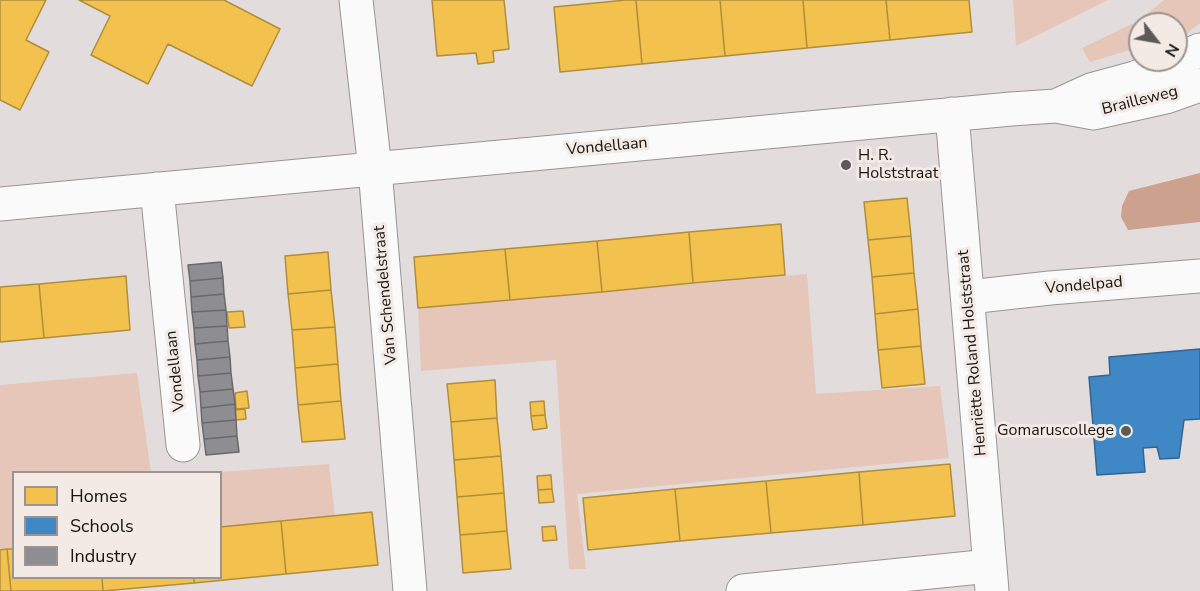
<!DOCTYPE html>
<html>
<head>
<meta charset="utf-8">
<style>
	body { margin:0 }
	#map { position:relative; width:1200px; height:591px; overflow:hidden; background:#e2dddc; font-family:"Nunito Sans",sans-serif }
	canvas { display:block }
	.legend { position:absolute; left:12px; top:471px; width:210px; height:108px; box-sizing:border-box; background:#f3eae5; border:2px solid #9b9490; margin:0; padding:8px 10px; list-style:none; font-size:18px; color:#161311 }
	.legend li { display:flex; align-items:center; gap:12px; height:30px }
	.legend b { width:30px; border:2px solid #9b9490 }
	.north { position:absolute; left:1128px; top:12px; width:60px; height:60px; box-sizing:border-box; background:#f3eae5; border:2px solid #9b9490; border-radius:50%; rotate:121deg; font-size:16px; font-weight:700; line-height:24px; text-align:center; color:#161311 }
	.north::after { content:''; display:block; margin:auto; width:21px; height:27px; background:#5d5a58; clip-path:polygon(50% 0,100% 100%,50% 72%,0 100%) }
</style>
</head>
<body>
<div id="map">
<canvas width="1200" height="591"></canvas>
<ul class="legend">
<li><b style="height:16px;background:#f2c14e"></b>Homes</li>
<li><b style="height:16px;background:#3f88c5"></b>Schools</li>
<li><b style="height:16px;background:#8d8d92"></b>Industry</li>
</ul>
<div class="north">N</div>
</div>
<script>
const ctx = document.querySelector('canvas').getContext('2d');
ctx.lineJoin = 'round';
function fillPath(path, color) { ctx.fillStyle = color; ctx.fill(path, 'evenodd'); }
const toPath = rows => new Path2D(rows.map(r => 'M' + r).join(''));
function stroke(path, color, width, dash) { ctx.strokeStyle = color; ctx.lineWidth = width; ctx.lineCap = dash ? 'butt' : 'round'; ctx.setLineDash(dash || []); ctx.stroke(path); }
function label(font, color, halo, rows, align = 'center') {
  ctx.font = font + ' "Nunito Sans",sans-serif'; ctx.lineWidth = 6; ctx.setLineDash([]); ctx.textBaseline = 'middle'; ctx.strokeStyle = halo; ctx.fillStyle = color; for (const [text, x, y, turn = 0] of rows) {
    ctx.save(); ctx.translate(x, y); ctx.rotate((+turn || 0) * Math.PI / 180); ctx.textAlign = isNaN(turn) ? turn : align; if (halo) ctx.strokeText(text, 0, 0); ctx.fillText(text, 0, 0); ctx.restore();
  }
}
const green = toPath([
	[1013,0,1108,0,1016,46],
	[1164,0,1200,0,1200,23,1187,33,1176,36,1176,24,1140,24,1140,47,1090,62,1082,48,1138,21],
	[807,274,816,394,940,386,949,458,577,494,586,569,569,569,556,360,421,371,418,308],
	[137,373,151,472,14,472,13,548,0,550,0,385],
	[329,464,335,516,221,527,219,472]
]);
const water = toPath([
	[1200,173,1200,222,1128,230,1121,217,1122,206,1129,191]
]);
const homes = toPath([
	[0,0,46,0,26,40,49,52,20,110,0,100,0,0],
	[79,0,224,0,280,29,252,86,168,44,148,84,91,55,110,16,79,0],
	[432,0,504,0,509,49,493,51,494,62,478,64,476,53,437,56,432,0],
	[626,0,636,0,642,64,560,72,554,7,626,0],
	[636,0,720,0,725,56,642,64,636,0],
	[720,0,803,0,807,48,725,56,720,0],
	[803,0,886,0,890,40,807,48,803,0],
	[886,0,969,0,972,32,890,40,886,0],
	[907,198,911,236,868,240,864,202,907,198],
	[781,224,785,275,693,283,689,232,781,224],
	[689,232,693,283,602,292,597,241,689,232],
	[911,236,914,273,872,277,868,240,911,236],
	[597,241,602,292,510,300,505,249,597,241],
	[505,249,510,300,418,308,414,257,505,249],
	[328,252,331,290,288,294,285,256,328,252],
	[914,273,918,309,875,314,872,277,914,273],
	[126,276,130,330,44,338,39,284,126,276],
	[39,284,44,338,0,342,0,287,39,284],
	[331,290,335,327,292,330,288,294,331,290],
	[918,309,921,346,878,350,875,314,918,309],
	[243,311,245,327,229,328,227,312,243,311],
	[335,327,338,364,295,368,292,330,335,327],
	[921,346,925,384,882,388,878,350,921,346],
	[338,364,341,401,298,405,295,368,338,364],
	[495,380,497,418,451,422,447,384,495,380],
	[247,391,249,408,236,409,235,393,247,391],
	[341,401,345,439,302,442,298,405,341,401],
	[544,401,545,415,531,416,530,402,544,401],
	[245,409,246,419,236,420,235,410,245,409],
	[545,415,547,428,533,430,531,416,545,415],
	[497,418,501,456,454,460,451,422,497,418],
	[501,456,504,493,457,497,454,460,501,456],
	[950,464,955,516,863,525,859,472,950,464],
	[859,472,863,525,771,533,766,481,859,472],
	[551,475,552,489,538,490,537,476,551,475],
	[766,481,771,533,680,541,675,489,766,481],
	[552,489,554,502,539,503,538,490,552,489],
	[675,489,680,541,588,550,583,498,675,489],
	[504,493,507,531,460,535,457,497,504,493],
	[372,512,378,565,286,574,281,521,372,512],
	[281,521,286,574,194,583,194,578,220,578,220,527,281,521],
	[555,526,557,540,543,541,542,527,555,526],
	[507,531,511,569,463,573,460,535,507,531],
	[7,549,14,549,14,578,102,578,103,591,11,591,7,549],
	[7,549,11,591,0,591,0,550,7,549],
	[102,578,194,578,194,583,103,591,102,578]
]);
const schools = toPath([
	[1200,349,1200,419,1184,420,1179,458,1160,459,1157,447,1143,448,1145,472,1097,475,1089,377,1110,375,1109,357,1200,349]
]);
const industry = toPath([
	[221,262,223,278,190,281,188,265,221,262],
	[223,278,224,294,191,297,190,281,223,278],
	[224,294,226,310,192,312,191,297,224,294],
	[226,310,227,326,194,328,192,312,226,310],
	[227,326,228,341,195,344,194,328,227,326],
	[228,341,230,357,197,360,195,344,228,341],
	[230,357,231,373,198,376,197,360,230,357],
	[231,373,233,389,200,392,198,376,231,373],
	[233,389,235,404,201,408,200,392,233,389],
	[235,404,236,420,202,423,201,408,235,404],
	[236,420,237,436,204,439,202,423,236,420],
	[237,436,239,452,206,455,204,439,237,436]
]);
const minor = toPath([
	[356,0,375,169,410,591],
	[1056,106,1091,90,1135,78,1200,50],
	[952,114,992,591],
	[157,189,183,445],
	[0,204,1011,109,1056,106,1094,113,1166,97,1200,85],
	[969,297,1050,288,1200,276],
	[743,591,990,566]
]);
const markers = [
	[846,165,6,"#5d5a58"],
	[1126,431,6,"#5d5a58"]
];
const streetNames = [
	["Brailleweg",1140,101,-14],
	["Vondellaan",607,147,-5],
	["Vondelpad",1084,286,-5],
	["Van Schendelstraat",386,295,-95],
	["Henriëtte Roland Holststraat",973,353,-95],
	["Vondellaan",176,371,-96]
];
const poiNames = [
	["H. R.",858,156],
	["Holststraat",858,174],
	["Gomaruscollege",1114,431,"right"]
];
fillPath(green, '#e6c6b9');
fillPath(water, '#cca18e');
fillPath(homes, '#f2c14e');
stroke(homes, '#b08d3c', 1.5);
fillPath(schools, '#3f88c5');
stroke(schools, '#33658f', 1.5);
fillPath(industry, '#8d8d92');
stroke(industry, '#69686b', 1.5);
stroke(minor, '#989493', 35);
stroke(minor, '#fbfafa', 33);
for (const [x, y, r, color] of markers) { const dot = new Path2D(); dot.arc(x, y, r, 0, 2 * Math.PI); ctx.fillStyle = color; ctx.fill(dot); stroke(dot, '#f3eae5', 2); }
label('16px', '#161311', '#f3eae5', streetNames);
label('16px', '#161311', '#f3eae5', poiNames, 'left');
</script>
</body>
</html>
